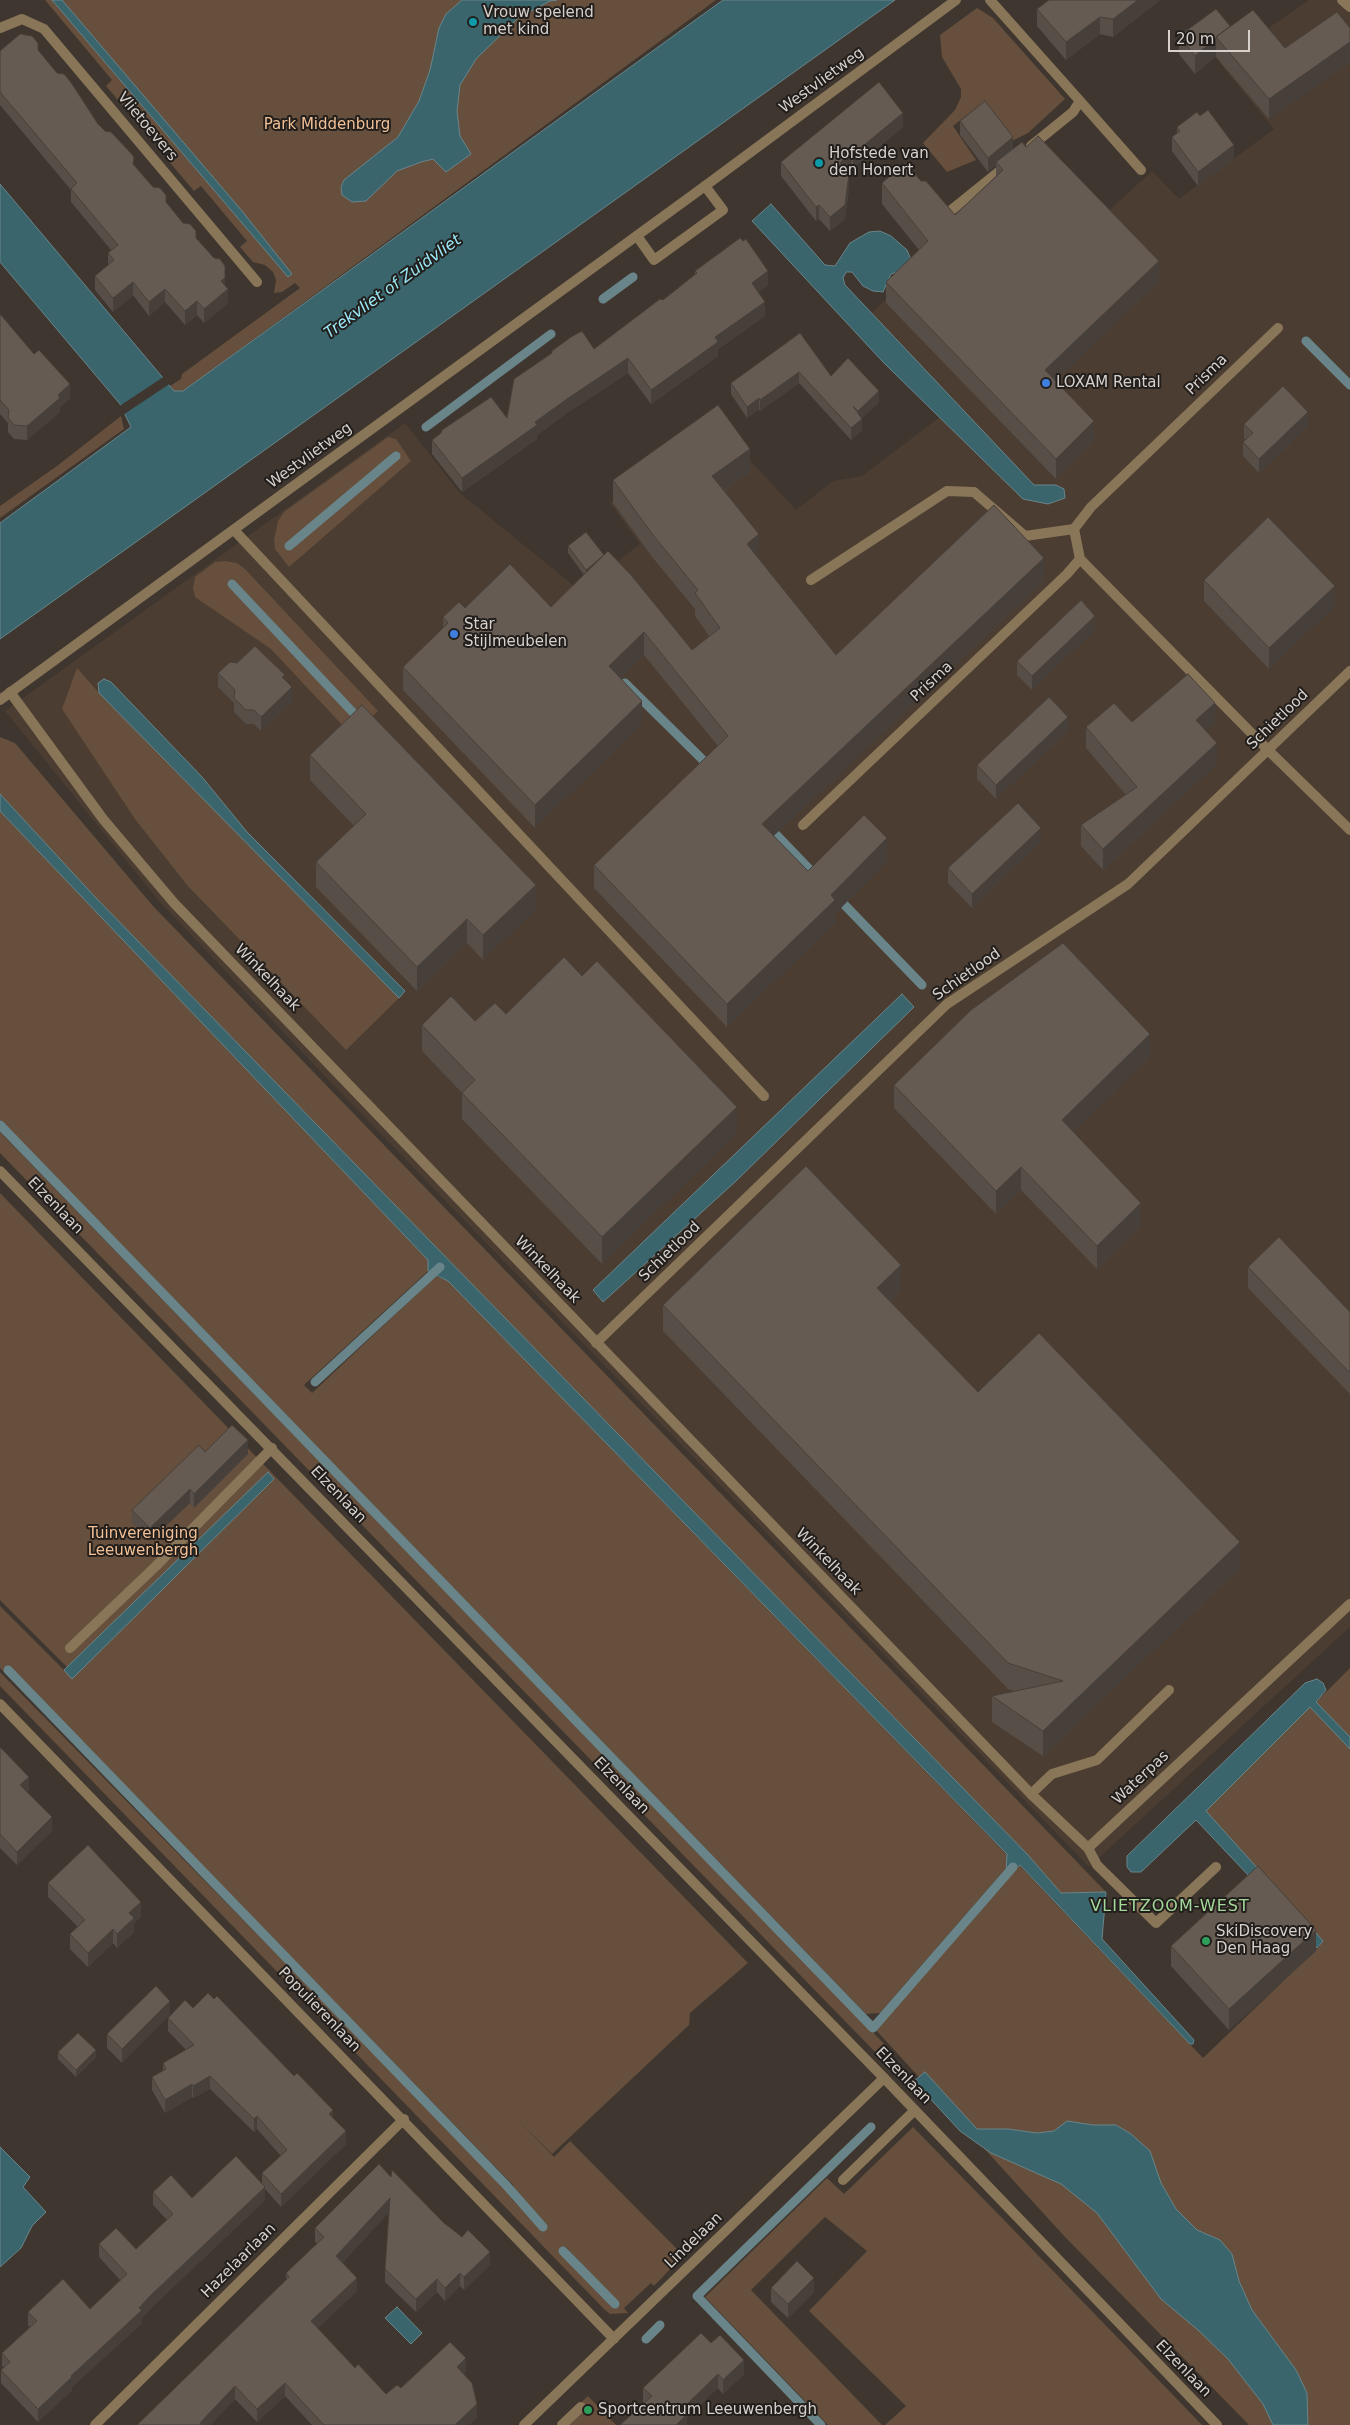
<!DOCTYPE html>
<html>
<head>
<meta charset="utf-8">
<style>
	body { margin:0 }
	#map { position:relative; width:1350px; height:2425px; overflow:hidden; background:#3f362f; font-family:"DejaVu Sans",sans-serif }
	canvas { display:block }
	.scale { position:absolute; left:1168px; top:30px; width:82px; height:22px; box-sizing:border-box; border:2px solid #d7d1cd; border-top:0; padding-left:6px; font-size:15px; line-height:18px; white-space:nowrap; color:#d7d1cd; -webkit-text-stroke:4px #221e1b; paint-order:stroke }
</style>
</head>
<body>
<div id="map">
<canvas width="1350" height="2425"></canvas>
<div class="scale">20 m</div>
</div>
<script>
const ctx = document.querySelector('canvas').getContext('2d');
ctx.lineJoin = 'round';
function fillPath(path, color) { ctx.fillStyle = color; ctx.fill(path, 'evenodd'); }
const toPath = rows => new Path2D(rows.map(r => 'M' + r).join(''));
function stroke(path, color, width, dash) { ctx.strokeStyle = color; ctx.lineWidth = width; ctx.lineCap = dash ? 'butt' : 'round'; ctx.setLineDash(dash || []); ctx.stroke(path); }
function label(font, color, halo, rows, align = 'center') {
  ctx.font = font + ' "DejaVu Sans",sans-serif'; ctx.lineWidth = 4; ctx.setLineDash([]); ctx.textBaseline = 'middle'; ctx.strokeStyle = halo; ctx.fillStyle = color; for (const [text, x, y, turn = 0] of rows) {
    ctx.save(); ctx.translate(x, y); ctx.rotate((+turn || 0) * Math.PI / 180); ctx.textAlign = isNaN(turn) ? turn : align; if (halo) ctx.strokeText(text, 0, 0); ctx.fillText(text, 0, 0); ctx.restore();
  }
}
const built = toPath([
	[1309,0,1350,0,1350,1627,1089,1867,322,1073,158,900,5,711,405,423,460,493,579,590,640,544,610,503,718,425,796,510,833,481,862,476,949,410,866,318,1039,154,1102,217,1152,171,1179,199,1274,129,1219,62]
]);
const green = toPath([
	[45,0,52,0,288,277,58,0,716,0,183,391,174,391,170,386,181,379,182,374,300,288,295,283,282,292,274,293,276,280,273,272,265,265,253,262,240,247,247,241,201,186,194,191,166,158,172,151,141,113,134,119,106,86,112,80],
	[977,8,993,18,1065,99,1028,133,1010,142,980,105,953,126,976,160,947,172,923,143,955,110,961,97,961,89,942,57,940,35],
	[121,416,124,429,0,518,0,506,57,466],
	[388,437,396,439,411,461,289,567,275,549,274,540,278,521,284,512],
	[225,561,237,563,245,569,378,711,346,742,345,728,271,649,195,597,193,588,195,577,215,562],
	[77,668,99,693,399,998,346,1050,187,885,135,819,62,709],
	[0,737,15,743,153,906,1106,1892,1061,1893,1028,1855,96,898,0,794],
	[0,811,428,1260,428,1271,304,1385,312,1393,436,1276,448,1281,1007,1855,1006,1868,880,2013,866,2014,0,1120],
	[0,1132,894,2054,878,2055,0,1153],
	[0,1193,748,1963,690,2013,689,2025,552,2154,518,2120,554,2157,570,2141,679,2251,677,2260,673,2266,654,2286,651,2283,624,2308,628,2313,610,2314,604,2309,0,1686,0,1672,501,2183,513,2200,542,2231,547,2227,514,2191,513,2185,9,1667,4,1672,0,1668,0,1606,72,1678,75,1675,0,1600],
	[566,2247,618,2303,618,2304,613,2307,561,2252],
	[1350,1668,1350,2425,1249,2425,1065,2237,875,2029,1019,1865,1203,2058,1320,1946,1186,1805,1316,1702],
	[913,2127,1003,2219,1202,2425,885,2425,906,2406,809,2311,867,2251,825,2217,751,2290,882,2425,828,2425,705,2297,827,2178,844,2194],
	[588,2396,616,2425,558,2425]
]);
const water = toPath([
	[52,0,62,0,242,211,292,274,288,277,52,0],
	[462,0,557,0,550,1,518,18,476,59,460,85,457,111,460,136,471,154,446,172,433,159,421,162,397,171,366,201,352,202,342,195,341,187,344,180,398,137,419,101,430,70,439,28,446,14,462,0],
	[723,0,895,0,0,639,0,523,131,427,120,404,0,262,0,184,174,391,183,391,723,0],
	[771,204,825,265,835,266,850,243,869,232,880,231,891,236,907,250,911,260,905,269,891,274,883,292,873,291,863,286,852,272,846,272,843,278,845,285,1034,485,1056,485,1064,489,1065,498,1048,504,1023,499,884,363,752,221,771,204],
	[104,679,111,682,202,777,247,832,405,991,399,998,99,693,98,683,104,679],
	[0,794,96,898,1028,1855,1061,1893,1106,1892,1102,1939,1194,2040,1193,2044,1190,2044,1020,1865,1006,1875,1007,1854,448,1281,428,1271,428,1260,0,811,0,794],
	[902,994,914,1007,736,1181,603,1302,593,1290,902,994],
	[268,1472,274,1479,72,1679,64,1670,268,1472],
	[1317,1679,1323,1683,1326,1690,1316,1702,1350,1737,1350,1749,1310,1707,1206,1811,1323,1941,1317,1948,1196,1820,1141,1872,1131,1872,1127,1867,1127,1856,1305,1683,1317,1679],
	[925,2072,977,2129,1008,2129,1037,2133,1054,2131,1067,2121,1093,2125,1116,2125,1131,2134,1150,2151,1161,2183,1176,2209,1197,2230,1220,2240,1232,2254,1239,2281,1252,2310,1296,2370,1307,2393,1308,2425,1273,2425,1263,2404,1228,2359,1198,2330,1161,2299,1097,2213,1061,2184,991,2153,960,2131,914,2081,925,2072],
	[0,2147,30,2177,23,2187,46,2212,32,2226,21,2248,0,2267,0,2147],
	[397,2307,422,2333,411,2344,385,2318,397,2307]
]);
const pier = toPath([
	[165,376,171,383,123,415,118,407]
]);
const stream = toPath([
	[603,299,633,277],
	[1306,341,1350,385],
	[426,427,551,334],
	[289,546,396,456],
	[232,584,360,720],
	[625,683,710,767],
	[768,826,818,878],
	[836,896,922,985],
	[0,1125,873,2028,1013,1867],
	[315,1382,440,1267],
	[8,1670,506,2185,543,2227],
	[563,2251,615,2304],
	[646,2339,660,2325],
	[821,2425,697,2296,871,2127]
]);
const service = toPath([
	[990,0,1080,101,1073,112,1031,146],
	[1342,0,1350,7],
	[1080,101,1141,170],
	[949,212,1006,166],
	[234,530,764,1096],
	[811,580,947,491,974,492,1025,536,1074,529],
	[803,825,1067,574,1080,559],
	[70,1648,156,1566,272,1448],
	[1031,1794,1052,1774,1097,1760,1169,1690],
	[1088,1848,1097,1865,1156,1923,1216,1867],
	[884,2078,1217,2425],
	[843,2180,915,2110],
	[562,2425,581,2407]
]);
const minor = toPath([
	[0,28,22,19,44,29,257,282],
	[637,236,654,260,723,210,705,186],
	[1278,328,1091,507,1074,529,1080,559,1268,750,1350,830],
	[10,692,103,819,174,903,1031,1794,1088,1848,1350,1604],
	[0,1171,884,2078,524,2425],
	[596,1343,947,1004,1128,884,1350,671],
	[0,1704,614,2339],
	[95,2425,404,2119]
]);
const tertiary = toPath([
	[0,700,705,186,956,0]
]);
const wall = toPath([
	[1049,0,1160,0,1113,37,1100,34,1066,60,1037,26,1037,9],
	[1230,26,1285,48,1269,119,1216,57,1216,56,1195,74,1179,54,1179,36],
	[0,51,38,51,98,124,196,239,225,286,228,303,204,323,197,315,185,325,165,302,149,316,133,295,113,312,95,290,95,276,108,265,108,253,111,250,71,202,71,190,0,105],
	[960,121,1013,148,1026,147,1159,281,1055,381,1094,441,1056,479,886,303,886,282,919,250,882,204,882,183,921,181,955,215,996,176,996,165,988,172,960,135],
	[903,127,853,168,851,166,846,171,849,188,845,219,830,231,819,219,816,221,781,176,781,162],
	[1177,127,1234,159,1198,186,1172,151,1172,137,1177,133],
	[695,271,768,285,758,292,765,316,718,349,718,356,651,404,628,373,567,413,537,435,537,439,462,492,432,454,432,440,507,418,594,349,663,300,695,274],
	[0,314,70,398,60,407,60,412,27,440,14,439,8,432,8,423,0,414],
	[800,333,831,376,879,402,862,418,862,430,851,440,799,383,760,411,759,409,747,418,731,394,731,383],
	[1244,424,1308,426,1259,473,1243,456,1243,442,1246,440,1244,438],
	[750,472,724,491,759,557,758,558,836,655,1044,581,773,836,808,871,887,861,835,914,835,923,727,1027,594,888,594,865,718,746,644,655,620,678,642,724,535,828,403,690,403,667,443,629,443,617,465,608,551,607,584,575,568,553,568,546,604,555,692,650,709,636,695,616,695,609,653,558,613,503,613,480],
	[1204,580,1335,606,1269,669,1204,601],
	[1095,630,1032,690,1017,675,1017,661],
	[218,673,285,680,292,702,261,731,254,724,246,724,234,712,234,703,218,687],
	[1132,722,1215,724,1206,731,1217,764,1103,870,1081,846,1081,825,1126,795,1086,748,1086,727],
	[1068,731,996,799,977,779,977,765],
	[310,755,536,909,483,960,467,943,417,991,316,887,316,862,354,826,310,780],
	[1041,842,972,908,948,883,948,868],
	[506,1014,737,1133,602,1264,462,1119,462,1093,422,1051,422,1025,475,1021],
	[1150,1057,1073,1132,1141,1226,1097,1269,1021,1190,996,1214,894,1108,894,1085],
	[1248,1267,1350,1312,1350,1394,1248,1288],
	[901,1290,890,1301,978,1392,1240,1568,1043,1756,992,1722,992,1696,1015,1691,1008,1689,663,1331,663,1305],
	[205,1452,248,1454,194,1508,190,1503,150,1541,132,1523,132,1510],
	[0,1747,29,1790,27,1792,52,1831,17,1865,0,1848],
	[48,1883,141,1916,134,1923,134,1932,117,1948,113,1943,88,1967,70,1949,70,1934,78,1927,48,1897],
	[1171,1946,1316,1951,1229,2030,1171,1966],
	[156,1986,122,2063,107,2048,107,2034],
	[214,1999,333,2117,346,2144,281,2207,265,2189,265,2200,149,2310,142,2318,142,2323,72,2387,72,2390,38,2422,1,2383,1,2370,4,2367,2,2366,2,2353,30,2327,28,2325,28,2312,90,2309,120,2280,99,2257,99,2244,136,2249,167,2220,153,2205,153,2192,192,2198,262,2184,262,2173,281,2156,257,2129,254,2132,210,2089,193,2098,192,2097,165,2113,152,2090,152,2077,163,2071,163,2063,186,2050,168,2031,168,2018],
	[58,2052,96,2057,76,2077,58,2059],
	[391,2177,490,2265,464,2290,460,2286,445,2301,437,2292,416,2312,385,2282,385,2269,389,2212,342,2263,357,2291,317,2328,355,2368,386,2394,401,2388,466,2371,463,2374,477,2417,469,2425,312,2425,285,2396,257,2422,235,2399,210,2425,286,2280,286,2273,317,2244,315,2241,315,2228],
	[771,2288,814,2292,788,2318,771,2302],
	[711,2343,744,2374,723,2394,718,2388,687,2417,687,2425,643,2402,643,2388]
]);
const shadedWall = toPath([
	[1138,0,1160,0,1113,37,1113,19],
	[1100,17,1100,34,1066,60,1066,42],
	[1216,38,1216,56,1195,74,1195,56],
	[1350,42,1350,63,1269,119,1269,99],
	[903,113,903,127,853,168,853,154],
	[1013,137,1013,151,996,162,996,165,988,172,988,158],
	[1234,145,1234,159,1198,186,1198,172],
	[851,152,851,166,840,178,840,163],
	[849,174,849,188,845,219,830,231,830,217],
	[819,205,819,219,816,221,816,207],
	[1159,261,1159,281,1045,391,1045,370],
	[225,266,225,292,228,289,228,303,204,323,204,309,221,281],
	[768,271,768,285,752,297,752,283],
	[133,282,133,295,113,312,113,298],
	[165,289,165,302,149,316,149,302],
	[197,301,197,315,185,325,185,311],
	[765,302,765,316,718,349,718,356,651,404,651,390,715,337],
	[628,358,628,373,567,413,537,435,537,439,462,492,462,478,535,422,567,399],
	[799,372,799,383,760,411,760,400],
	[70,384,70,398,60,407,60,412,27,440,27,426,58,395],
	[879,391,879,402,858,422,858,411],
	[759,398,759,409,747,418,747,407],
	[1308,412,1308,426,1259,473,1259,459],
	[862,419,862,430,851,440,851,428],
	[1094,421,1094,441,1056,479,1056,459],
	[750,449,750,472,712,499,712,476],
	[759,534,759,557,747,567,747,544],
	[604,555,586,577,586,570],
	[1044,558,1044,581,762,847,762,824],
	[1335,586,1335,606,1269,669,1269,648],
	[1095,616,1095,630,1032,690,1032,676],
	[644,632,644,655,609,689,609,666],
	[292,687,292,702,261,731,261,717],
	[642,701,642,724,535,828,535,805],
	[1215,703,1215,724,1196,741,1196,720],
	[1068,717,1068,731,996,799,996,785],
	[1217,743,1217,764,1103,870,1103,849],
	[1041,828,1041,842,972,908,972,894],
	[887,838,887,861,835,914,835,923,727,1027,727,1004,831,895],
	[536,885,536,909,483,960,483,935],
	[467,919,467,943,417,991,417,967],
	[1150,1034,1150,1057,1062,1143,1062,1120],
	[737,1107,737,1133,602,1264,602,1237],
	[1021,1167,1021,1190,996,1214,996,1191],
	[1141,1203,1141,1226,1097,1269,1097,1246],
	[901,1265,901,1290,877,1314,877,1288],
	[248,1440,248,1454,194,1508,194,1494],
	[190,1489,190,1503,150,1541,150,1528],
	[1240,1542,1240,1568,1043,1756,1043,1731],
	[29,1777,29,1790,20,1798,20,1785],
	[52,1817,52,1831,17,1865,17,1852],
	[141,1902,141,1916,134,1923,134,1932,117,1948,117,1934,129,1913],
	[113,1929,113,1943,88,1967,88,1953],
	[1316,1930,1316,1951,1229,2030,1229,2009],
	[170,2001,170,2015,122,2063,122,2049],
	[96,2050,96,2057,76,2077,76,2070],
	[210,2076,210,2089,193,2098,193,2086],
	[192,2084,192,2097,165,2113,165,2100],
	[333,2110,333,2123,329,2114],
	[257,2116,257,2129,254,2132,254,2119],
	[346,2131,346,2144,281,2207,281,2194],
	[265,2187,265,2200,149,2310,142,2318,142,2323,72,2387,72,2390,38,2422,38,2409,149,2297],
	[390,2198,390,2211,336,2269,336,2256],
	[490,2252,490,2265,464,2290,464,2277],
	[460,2273,460,2286,445,2301,445,2288],
	[357,2278,357,2291,311,2335,311,2321],
	[814,2278,814,2292,788,2318,788,2304],
	[437,2279,437,2292,416,2312,416,2299],
	[466,2358,466,2371,457,2380,457,2367],
	[744,2360,744,2374,723,2394,723,2380],
	[718,2374,718,2388,687,2417,687,2425,676,2425,682,2409],
	[285,2383,285,2396,257,2422,257,2409],
	[235,2386,235,2399,210,2425,200,2425,200,2423],
	[477,2404,477,2417,469,2425,455,2425]
]);
const building = toPath([
	[1049,0,1138,0,1113,19,1100,17,1066,42,1037,9,1049,0],
	[1216,9,1230,26,1216,37,1217,37,1195,56,1179,36,1216,9],
	[1253,10,1285,48,1337,12,1350,28,1350,42,1269,99,1216,37,1253,10],
	[20,34,32,36,38,43,38,50,57,73,64,74,70,81,98,124,105,131,111,132,128,150,134,157,133,164,153,187,160,188,166,195,166,202,183,223,190,224,196,231,196,238,214,258,220,259,225,266,225,278,221,281,228,289,204,309,197,301,185,311,165,289,149,302,133,282,113,298,95,276,114,260,108,253,118,245,71,189,77,183,0,92,0,51,20,34],
	[879,82,903,113,853,154,851,152,840,163,849,174,845,205,830,217,819,205,816,207,781,162,879,82],
	[985,101,1013,137,988,158,960,121,985,101],
	[1208,110,1234,145,1198,172,1172,137,1180,131,1177,127,1197,112,1200,116,1208,110],
	[1038,136,1159,261,1045,370,1094,421,1056,459,886,282,928,241,882,183,905,163,921,181,926,181,955,215,1003,170,996,162,1022,142,1026,147,1038,136],
	[740,238,743,241,746,239,768,271,752,283,765,302,715,337,718,342,651,390,628,358,567,399,535,422,537,425,462,478,432,440,441,433,442,430,491,397,507,418,514,379,552,353,552,351,571,337,582,331,594,349,660,299,663,300,697,273,695,271,740,238],
	[0,314,34,354,39,350,70,384,58,395,60,398,27,426,14,425,8,418,9,410,0,400,0,314],
	[800,333,831,376,848,358,879,391,858,411,853,406,862,419,851,428,799,372,760,400,759,398,747,407,731,383,800,333],
	[1283,386,1308,412,1259,459,1243,442,1253,433,1244,424,1283,386],
	[718,405,750,449,712,476,759,534,747,544,836,655,994,505,1044,558,762,824,808,871,864,815,887,838,831,895,835,900,727,1004,594,865,728,736,644,632,609,666,642,701,535,805,403,667,448,623,443,617,459,602,465,608,510,564,551,607,608,551,631,575,692,650,720,628,695,593,698,590,653,535,613,480,718,405],
	[1268,517,1335,586,1269,648,1204,580,1268,517],
	[586,532,604,555,586,570,568,546,586,532],
	[1081,600,1095,616,1032,676,1017,661,1081,600],
	[255,646,285,675,282,677,292,687,261,717,254,710,246,710,234,698,235,690,218,673,230,662,237,663,255,646],
	[1188,674,1215,703,1196,720,1217,743,1103,849,1081,825,1137,787,1086,727,1114,703,1132,722,1188,674],
	[1049,697,1068,717,996,785,977,765,1049,697],
	[362,705,536,885,483,935,467,919,417,967,316,862,366,814,310,755,362,705],
	[1018,803,1041,828,972,894,948,868,1018,803],
	[1063,943,1150,1034,1062,1120,1141,1203,1097,1246,1021,1167,996,1191,894,1085,971,1010,1063,943],
	[564,957,582,976,597,961,737,1107,602,1237,462,1093,475,1080,422,1025,451,996,475,1021,495,1003,506,1014,564,957],
	[806,1166,901,1265,877,1288,978,1392,1039,1333,1240,1542,1043,1731,992,1696,1063,1681,1008,1663,663,1305,806,1166],
	[1279,1237,1350,1312,1350,1373,1248,1267,1279,1237],
	[232,1425,248,1440,194,1494,190,1489,150,1528,132,1510,199,1445,205,1452,232,1425],
	[0,1747,29,1777,20,1785,52,1817,17,1852,0,1834,0,1747],
	[88,1845,141,1902,129,1913,134,1918,117,1934,113,1929,88,1953,70,1934,85,1920,48,1883,88,1845],
	[1258,1866,1316,1930,1229,2009,1171,1946,1258,1866],
	[156,1986,170,2001,122,2049,107,2034,156,1986],
	[208,1993,214,1999,217,1996,294,2076,297,2073,333,2110,329,2114,346,2131,281,2194,262,2173,287,2150,257,2116,254,2119,210,2076,193,2086,192,2084,165,2100,152,2077,166,2069,163,2063,194,2045,168,2018,185,2000,193,2008,208,1993],
	[78,2033,96,2050,76,2070,58,2052,78,2033],
	[236,2156,265,2187,149,2297,139,2308,142,2310,71,2376,72,2377,38,2409,1,2370,10,2362,2,2353,37,2321,28,2312,63,2279,90,2309,127,2274,99,2244,116,2228,136,2249,173,2214,153,2192,171,2175,192,2198,236,2156],
	[379,2164,391,2177,392,2170,444,2223,462,2237,468,2230,490,2252,464,2277,460,2273,445,2288,437,2279,416,2299,385,2269,390,2198,336,2256,357,2278,311,2321,355,2368,358,2364,386,2394,397,2385,401,2388,450,2342,466,2358,457,2367,472,2383,477,2404,455,2425,324,2425,285,2383,257,2409,235,2386,200,2423,202,2425,137,2425,289,2277,286,2273,324,2237,315,2228,379,2164],
	[797,2261,814,2278,788,2304,771,2288,797,2261],
	[701,2333,711,2343,720,2335,744,2360,723,2380,718,2374,682,2409,687,2414,676,2425,620,2425,652,2396,643,2388,701,2333]
]);
const markers = [
	[473,22,5,"#0f9aa8"],
	[819,163,5,"#0f9aa8"],
	[1046,383,5,"#3f7fe0"],
	[454,634,5,"#3f7fe0"],
	[1206,1941,5,"#2e9e5b"],
	[588,2410,5,"#2e9e5b"]
];
const poiNames = [
	["Vrouw spelend",483,13],
	["met kind",483,30],
	["Hofstede van",829,154],
	["den Honert",829,171],
	["LOXAM Rental",1056,383],
	["Star",464,625],
	["Stijlmeubelen",464,642],
	["SkiDiscovery",1216,1932],
	["Den Haag",1216,1949],
	["Sportcentrum Leeuwenbergh",598,2410]
];
const streetNames = [
	["Westvlietweg",822,81,-36],
	["Vlietoevers",147,127,50],
	["Prisma",1207,375,-44],
	["Westvlietweg",310,456,-36],
	["Prisma",932,682,-43],
	["Schietlood",1278,720,-44],
	["Schietlood",967,975,-35],
	["Winkelhaak",267,978,46],
	["Elzenlaan",55,1206,46],
	["Schietlood",670,1252,-44],
	["Winkelhaak",547,1270,46],
	["Elzenlaan",338,1495,46],
	["Winkelhaak",828,1562,46],
	["Waterpas",1141,1778,-43],
	["Elzenlaan",621,1786,46],
	["Populierenlaan",319,2010,46],
	["Elzenlaan",903,2076,46],
	["Lindelaan",694,2241,-44],
	["Hazelaarlaan",239,2261,-45],
	["Elzenlaan",1183,2369,46]
];
const parkNames = [
	["Park Middenburg",327,125],
	["Tuinvereniging",143,1534],
	["Leeuwenbergh",143,1551]
];
const waterNames = [
	["Trekvliet of Zuidvliet",393,287,-36]
];
const neighbourhoodNames = [
	["VLIETZOOM-WEST",1170,1907]
];
fillPath(built, '#4b3d31');
fillPath(green, '#664f3c');
fillPath(water, '#3a656d');
stroke(water, '#69858a', 1);
fillPath(pier, '#3f362f');
stroke(stream, '#69858a', 9);
stroke(service, '#897658', 10);
stroke(minor, '#897658', 10);
stroke(tertiary, '#897658', 10);
fillPath(wall, '#574e47');
fillPath(shadedWall, '#47403a');
fillPath(building, '#655b53');
stroke(building, '#47403a', 1);
for (const [x, y, r, color] of markers) { const dot = new Path2D(); dot.arc(x, y, r, 0, 2 * Math.PI); ctx.fillStyle = color; ctx.fill(dot); stroke(dot, '#221e1b', 2); }
label('15px', '#d7d1cd', '#221e1b', poiNames, 'left');
label('15px', '#d7d1cd', '#221e1b', streetNames);
label('15px', '#f3c197', '#221e1b', parkNames);
label('italic 16px', '#98e7f5', '#221e1b', waterNames);
ctx.letterSpacing = '1px';
label('16px', '#a4d99b', '#221e1b', neighbourhoodNames);
ctx.letterSpacing = '0px';
</script>
</body>
</html>
